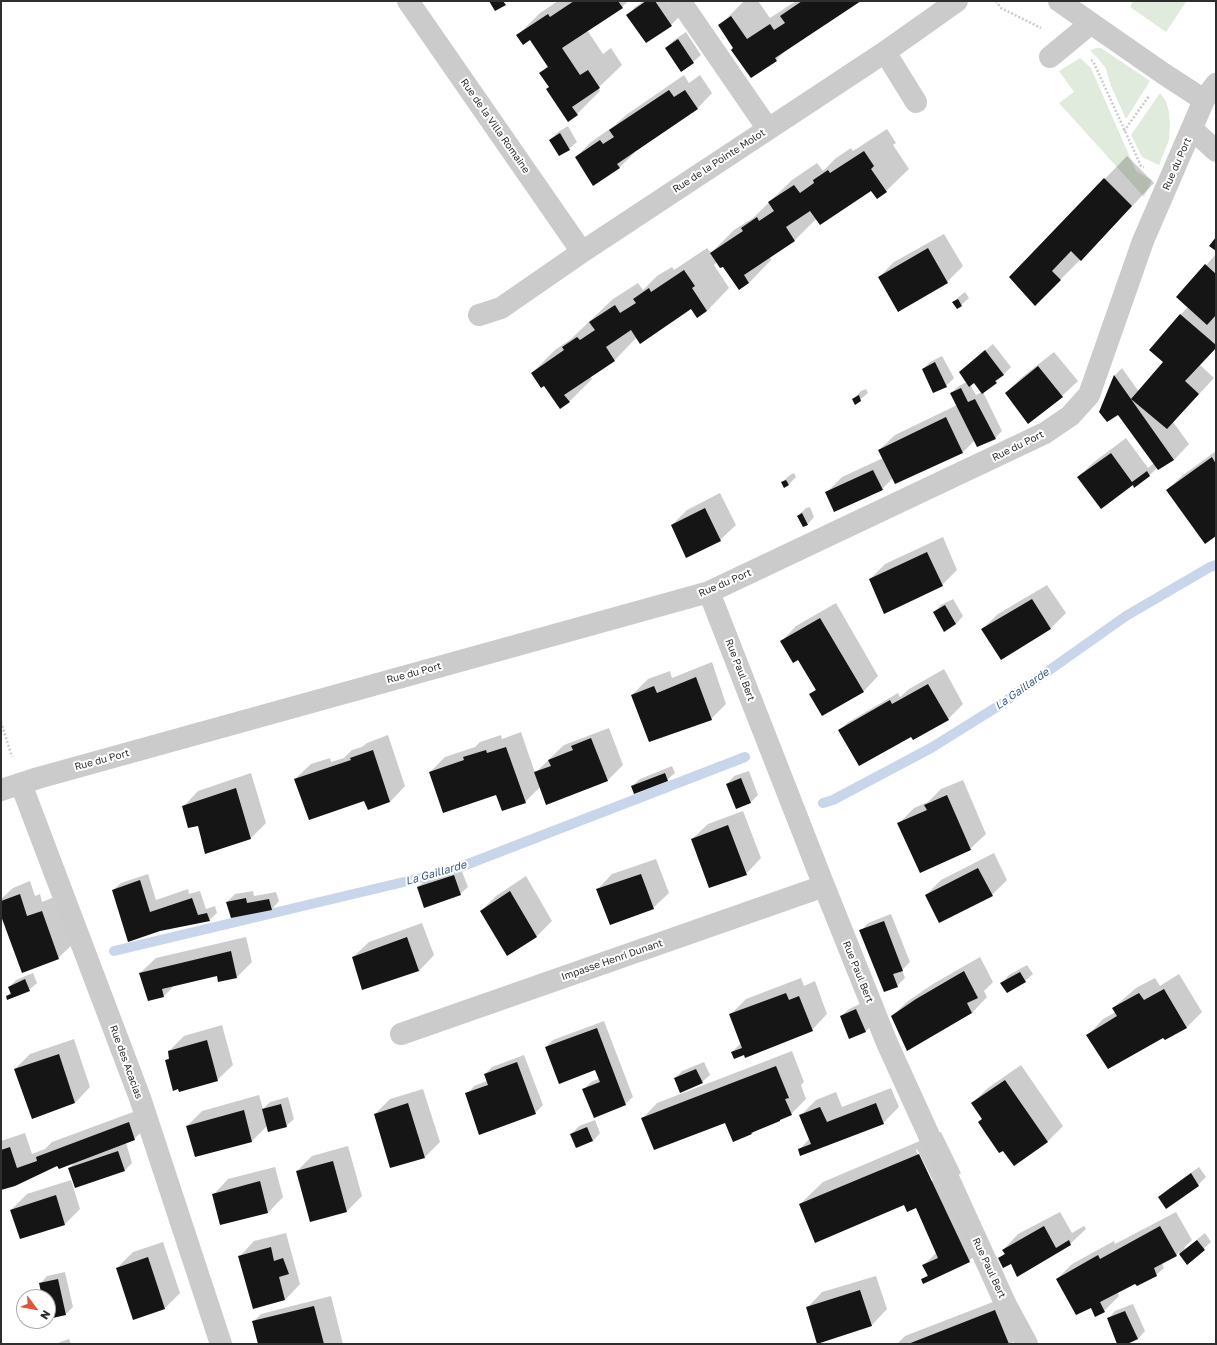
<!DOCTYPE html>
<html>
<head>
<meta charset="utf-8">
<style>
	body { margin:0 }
	#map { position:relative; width:1217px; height:1345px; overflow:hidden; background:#fff; font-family:"Golos Text",sans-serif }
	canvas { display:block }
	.frame { position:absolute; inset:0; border:2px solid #2e2e2e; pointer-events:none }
	.north { position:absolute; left:16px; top:1289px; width:40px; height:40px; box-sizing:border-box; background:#fff; border:1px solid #ababab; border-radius:50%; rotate:122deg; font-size:11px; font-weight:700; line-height:16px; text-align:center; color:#2e2e2e }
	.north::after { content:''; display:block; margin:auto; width:14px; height:18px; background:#df5537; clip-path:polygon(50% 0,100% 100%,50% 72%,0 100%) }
</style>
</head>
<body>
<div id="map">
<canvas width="1217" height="1345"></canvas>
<div class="frame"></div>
<div class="north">N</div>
</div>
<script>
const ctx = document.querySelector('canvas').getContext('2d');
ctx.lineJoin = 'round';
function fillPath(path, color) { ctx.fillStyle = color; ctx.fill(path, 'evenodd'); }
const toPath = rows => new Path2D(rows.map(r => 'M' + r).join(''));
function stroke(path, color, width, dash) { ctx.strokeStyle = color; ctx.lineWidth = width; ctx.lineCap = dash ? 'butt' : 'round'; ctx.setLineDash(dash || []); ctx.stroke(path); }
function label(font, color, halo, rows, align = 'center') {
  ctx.font = font + ' "Golos Text",sans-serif'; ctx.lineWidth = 4; ctx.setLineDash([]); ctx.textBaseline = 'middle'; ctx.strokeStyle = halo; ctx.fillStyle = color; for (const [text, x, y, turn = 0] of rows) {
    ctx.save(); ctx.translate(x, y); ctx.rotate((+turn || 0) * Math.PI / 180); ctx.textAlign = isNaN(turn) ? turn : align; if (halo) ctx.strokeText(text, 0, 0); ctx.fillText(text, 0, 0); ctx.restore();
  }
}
const green = toPath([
	[1133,1,1185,1,1186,2,1166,32,1130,7],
	[1096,48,1101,48,1150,81,1126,119,1111,86,1106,69,1098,58,1090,51],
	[1080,58,1091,68,1136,171,1152,180,1144,197,1059,103,1074,92,1059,71],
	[1160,93,1166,101,1169,112,1170,125,1169,140,1159,165,1142,157,1131,135]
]);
const shadow = toPath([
	[558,1,628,1,622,7,587,30,603,54,611,48,622,65,598,88,600,91,577,114,550,87,541,73,548,65,531,39,517,36,540,13],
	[644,1,668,1,679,17,671,25,628,15,635,7],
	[744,1,758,1,770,18,796,1,858,1,789,47,776,60,734,48,720,25],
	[686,32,701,55,693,62,666,48,674,40],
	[684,75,689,83,700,75,712,93,697,109,634,151,635,152,619,168,576,157,591,142,614,126,626,115],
	[568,126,577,142,569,149,550,140,558,132],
	[887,129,896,143,893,145,909,169,886,191,871,190,817,218,794,241,770,257,771,260,749,283,717,262,714,265,729,288,707,311,692,308,637,337,615,360,590,376,592,379,569,402,544,384,532,373,555,350,571,339,613,299,638,283,643,290,657,276,672,267,674,270,707,248,711,253,734,230,753,218,792,180,817,163,823,171,836,158,851,148,853,151],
	[1127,156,1154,183,1103,237,1058,282,1010,277],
	[944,234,963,266,947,282,898,311,879,277,894,262],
	[1216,254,1216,314,1215,315,1216,317,1216,348,1200,365,1214,378,1173,422,1189,444,1174,460,1159,469,1158,467,1150,475,1134,486,1133,484,1078,477,1094,462,1126,438,1148,468,1154,463,1119,415,1100,412,1115,375,1122,368,1139,392,1164,362,1180,315,1188,307,1178,297],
	[965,292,969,298,961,305,953,302,961,295],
	[993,344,1011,367,996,382,983,392,1002,431,995,438,975,440,962,453,893,478,882,489,827,492,842,477,883,458,879,450,895,435,957,405,951,393,959,386,967,382,968,365],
	[974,381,982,392,976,395,970,385],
	[1054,352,1078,381,1062,396,1028,422,1006,393,1021,378],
	[942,356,954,378,946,386,923,369,930,362],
	[866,389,868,393,855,404,853,399,861,391],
	[1216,451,1216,535,1167,490,1183,475],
	[794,473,796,477,789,484,782,482,790,475],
	[720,493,736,525,720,540,672,525,687,510],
	[810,507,814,517,807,525,798,516,806,508],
	[943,537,957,570,942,585,870,579,885,564],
	[1047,585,1066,613,1051,628,1001,659,982,629,998,614],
	[953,599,963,616,956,624,945,630,934,612,941,605],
	[836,603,878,676,863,692,811,694,816,689,798,659,781,642,796,626],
	[712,662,726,704,711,719,632,695,648,679,670,671,672,678],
	[944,669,963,704,948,719,911,735,839,731,847,723,898,693,900,697,909,689],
	[609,728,623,765,608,780,547,803,540,787,525,802,430,772,445,757,475,747,480,742,501,735,502,739,521,732,535,773,564,745],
	[388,735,405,786,390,802,365,799,295,779,311,764,330,758,331,762,344,758,352,750,362,747,367,743],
	[672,766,675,773,667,780,632,786,640,779],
	[749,771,758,795,751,802,727,784,734,776],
	[251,773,266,823,251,838,183,807,198,791],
	[963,780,986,834,970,849,899,823,914,808,928,802,941,789],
	[743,811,761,858,746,874,692,839,708,824],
	[994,853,1007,880,992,895,926,895,941,880],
	[656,859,669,893,653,908,597,890,612,874],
	[461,869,468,887,460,894,418,887,426,880],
	[148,874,156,900,188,889,189,894,200,891,206,909,215,906,217,913,209,920,160,930,113,890,121,883],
	[526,876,552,921,537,936,508,954,481,911,496,896],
	[30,881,35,896,40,894,42,902,57,896,74,943,58,958,1,913,1,899,13,888],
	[253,891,254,896,276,892,279,901,272,909,231,917,227,902,235,894],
	[891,914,910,962,902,970,905,978,897,986,861,931,868,923],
	[422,923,434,955,419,971,353,957,369,942],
	[246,937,252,962,237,977,217,975,174,986,164,996,140,973,156,958],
	[980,957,993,982,984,991,987,997,972,1013,892,1016,908,1001,933,984],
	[1027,965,1033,974,1025,981,1002,983,1009,975],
	[33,973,37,983,29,990,7,996,11,992,9,987,16,980],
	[1179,974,1202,1012,1187,1027,1165,1039,1164,1036,1088,1035,1103,1019,1116,1012,1113,1008,1136,988,1155,978,1160,986],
	[801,978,804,986,815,981,827,1014,812,1030,745,1054,732,1052,741,1043,730,1015,746,999],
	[864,1002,873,1024,865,1032,841,1016,849,1009],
	[604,1021,633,1097,625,1104,584,1089,591,1082,600,1078,596,1068,546,1047,553,1040],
	[222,1025,233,1065,217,1080,166,1061,170,1057,169,1051,184,1036],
	[74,1039,90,1087,75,1103,15,1069,30,1054],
	[792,1051,804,1082,801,1085,806,1099,791,1114,783,1117,780,1120,755,1130,752,1134,726,1121,642,1119,657,1103],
	[524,1055,543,1105,535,1113,467,1094,474,1086,487,1081,485,1074,492,1067],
	[704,1062,710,1075,702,1082,675,1078,682,1071],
	[1021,1065,1063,1126,1048,1141,1014,1165,979,1122,983,1118,972,1103,988,1088],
	[891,1088,899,1107,883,1123,799,1150,810,1138,801,1115,816,1100,836,1092,842,1107],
	[423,1089,440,1142,425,1157,375,1114,390,1099],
	[259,1095,263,1109,270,1102,288,1097,294,1119,286,1126,267,1126,252,1141,196,1156,187,1126,202,1111],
	[144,1108,150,1124,134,1139,126,1143,132,1163,125,1170,69,1168,76,1161,58,1165,1,1189,1,1141,25,1133,32,1154,45,1149,52,1142],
	[595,1120,600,1133,593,1141,571,1134,579,1126],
	[941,1132,961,1173,953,1180,985,1245,969,1261,922,1280,928,1274,924,1265,937,1252,916,1207,905,1204,800,1204,823,1182],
	[917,1149,933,1181,930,1181,916,1150],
	[348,1146,362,1196,347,1211,311,1221,297,1171,312,1156],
	[275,1167,283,1197,268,1213,221,1224,213,1195,228,1179],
	[1199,1167,1206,1177,1198,1185,1166,1207,1160,1197,1167,1190],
	[71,1180,80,1209,65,1224,11,1210,27,1194],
	[1060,1212,1072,1233,1084,1226,1086,1229,1070,1244,1011,1263,1000,1259,1005,1253,1003,1250,1018,1234],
	[1176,1212,1192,1240,1184,1248,1185,1249,1205,1233,1211,1242,1187,1263,1179,1252,1177,1255,1162,1263,1164,1268,1156,1275,1136,1282,1117,1292,1119,1296,1104,1311,1091,1307,1057,1279,1072,1264,1114,1241,1115,1244],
	[286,1233,300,1284,285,1300,253,1308,239,1257,254,1241],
	[163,1242,180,1293,165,1308,134,1319,117,1268,133,1252],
	[65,1272,73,1307,66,1314,48,1318,48,1297,43,1297,40,1284,47,1276],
	[876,1276,887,1309,872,1325,818,1343,807,1308,822,1292],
	[1011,1295,1025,1331,1011,1344,897,1344,905,1336],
	[331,1296,343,1344,259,1344,253,1322,261,1314],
	[1133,1304,1145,1331,1138,1339,1125,1344,1118,1344,1108,1319,1115,1311],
	[69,1339,71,1344,58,1344,60,1342]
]);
const stream = toPath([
	[823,803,833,800,931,748,1000,705,1126,616,1210,567,1216,565],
	[114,951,450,871,745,757]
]);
const building = toPath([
	[489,1,503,1,506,5,495,11],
	[574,1,618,1,623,8,562,48,580,75,588,70,600,88,572,107,578,115,568,122,546,89,549,87,539,73,548,67,530,40,523,45,516,35,548,14,550,17],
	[646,1,655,1,672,26,646,43,626,15],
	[802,1,861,1,775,58,777,61,751,78,731,50,733,48,718,25,731,16,747,39,770,24,774,30,785,23,780,16],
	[678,39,694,63,681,72,665,48],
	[669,90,674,97,685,90,698,109,617,164,620,168,593,186,575,157,600,140,603,144,614,137,609,130],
	[560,133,570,150,559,156,549,140],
	[864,151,874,166,871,169,887,192,877,199,871,191,820,225,810,211,786,227,795,241,744,275,749,283,739,290,723,267,720,268,710,253,743,231,741,228,757,217,759,221,774,211,768,202,794,185,800,193,814,183,813,180,828,170,830,173],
	[1104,178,1132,206,1081,261,1071,251,1052,271,1061,280,1035,306,1009,277],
	[1216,237,1216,251,1209,246],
	[928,248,948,283,898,312,878,277],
	[1205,264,1216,274,1216,315,1207,325,1176,297],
	[684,270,695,286,692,288,707,311,697,318,691,309,640,344,631,330,606,347,615,361,564,395,570,402,560,409,544,386,541,388,531,373,564,350,562,347,577,337,580,340,595,330,589,322,615,305,620,313,636,303,633,299,649,288,651,292],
	[958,299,962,306,957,309,952,302],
	[1180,314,1216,345,1216,348,1185,381,1199,394,1167,429,1131,399,1163,362,1149,350],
	[985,350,1004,375,995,381,997,383,982,394,974,383,969,387,959,372],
	[935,362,947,387,933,393,922,369],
	[1038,366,1063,397,1028,424,1005,393],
	[1114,375,1174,460,1158,470,1118,415,1107,422,1099,412],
	[961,388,968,402,975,399,996,439,977,447,950,393],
	[859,395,861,401,855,405,852,399],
	[946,417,963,453,895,484,878,450],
	[1111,453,1132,482,1147,471,1150,476,1134,488,1133,485,1101,509,1077,477],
	[1212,457,1216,464,1216,536,1205,544,1166,490],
	[873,470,883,490,834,512,825,492],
	[786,480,789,485,784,488,781,482],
	[705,508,721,541,686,558,671,525],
	[802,513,808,525,803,527,797,516],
	[927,552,943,586,884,614,869,579],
	[1032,599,1051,629,1001,660,981,629],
	[945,605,956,624,944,632,933,612],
	[820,618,864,692,822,716,809,694,816,690,798,660,793,663,780,641],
	[696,677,712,720,649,742,631,695,654,686,657,693],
	[928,684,949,720,913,740,911,737,859,766,838,730,890,700,892,704],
	[591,738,608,781,546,805,534,772,551,766,548,760,573,750,571,746],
	[506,747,526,803,502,811,496,795,443,813,429,772,464,760,463,757,486,750,487,753],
	[373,750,390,802,368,810,364,801,309,820,294,779,351,760,350,758],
	[665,773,668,781,634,794,631,786],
	[741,778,751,803,736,809,726,784],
	[236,788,251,839,205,854,198,826,188,828,182,806],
	[947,795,971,850,920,873,897,823,927,810,924,805],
	[728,825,747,875,709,888,691,839],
	[978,868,993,896,939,923,925,895],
	[641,874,654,909,610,925,596,889],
	[454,875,461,895,424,908,417,887],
	[140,880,150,912,192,898,198,915,207,913,210,921,160,931,128,942,112,890],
	[510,891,537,937,507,956,480,911],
	[20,894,27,916,42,911,59,959,22,973,1,916,1,901],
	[246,898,247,903,269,899,272,910,231,918,226,902],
	[884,921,903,971,893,974,898,987,884,992,859,930],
	[407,937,419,971,362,990,352,957],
	[231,951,237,978,218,982,217,976,162,989,164,997,148,1001,139,973],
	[964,971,978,998,967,1003,972,1013,907,1051,891,1016,916,999],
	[1020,972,1026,982,1007,993,1000,983],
	[25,979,30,991,7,1000,6,996,11,994,8,987],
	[1164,989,1187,1028,1165,1040,1163,1038,1108,1069,1086,1035,1117,1016,1112,1008,1139,993,1144,1000],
	[786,993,789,1000,799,996,813,1031,745,1058,744,1055,734,1059,731,1052,742,1048,729,1014],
	[856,1009,866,1032,849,1039,840,1016],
	[597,1028,626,1105,594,1118,582,1089,600,1082,595,1070,559,1084,545,1047],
	[207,1040,218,1081,179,1092,178,1089,173,1091,165,1060,169,1059,168,1051],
	[59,1054,75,1103,32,1119,14,1069],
	[517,1062,536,1114,479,1135,465,1093,488,1085,484,1074],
	[776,1066,789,1098,785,1099,792,1115,780,1120,780,1121,751,1133,752,1134,733,1142,725,1123,654,1150,641,1118],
	[696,1069,703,1083,680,1093,674,1078],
	[1005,1080,1048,1142,1014,1166,1003,1151,999,1153,986,1134,978,1122,982,1119,971,1103],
	[408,1103,425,1158,390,1168,374,1114],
	[876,1103,884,1124,800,1156,798,1149,811,1144,799,1115,820,1107,827,1122],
	[281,1104,287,1127,268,1132,262,1109],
	[244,1110,252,1142,195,1157,186,1126],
	[129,1122,135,1140,59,1169,57,1166,15,1186,1,1190,1,1150,10,1147,17,1168,37,1161,36,1157],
	[587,1127,593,1141,576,1148,570,1134],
	[118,1151,125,1171,75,1188,68,1168],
	[919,1154,970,1262,923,1284,921,1279,928,1276,922,1265,938,1258,916,1208,907,1212,904,1205,815,1243,799,1204],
	[333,1161,347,1212,310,1222,296,1171],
	[1191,1173,1199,1186,1166,1209,1158,1197],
	[260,1181,268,1213,220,1225,212,1194],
	[56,1195,65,1225,20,1239,10,1210],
	[1044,1226,1056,1248,1069,1240,1071,1245,1017,1277,1011,1264,1003,1268,998,1258,1005,1254,1002,1250],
	[1160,1226,1177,1256,1154,1268,1157,1276,1137,1286,1135,1284,1100,1302,1105,1312,1095,1317,1091,1308,1076,1315,1056,1279,1098,1255,1100,1259],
	[1197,1240,1205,1250,1187,1265,1179,1254],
	[271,1247,274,1261,283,1258,289,1274,279,1277,285,1300,253,1309,238,1256],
	[148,1257,165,1309,133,1320,116,1268],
	[58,1279,66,1315,48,1319,48,1297,42,1297,39,1283],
	[860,1290,872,1326,817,1344,806,1307],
	[314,1306,324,1344,258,1344,252,1321],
	[995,1310,1009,1344,908,1344],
	[1125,1311,1138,1339,1127,1344,1117,1344,1107,1318]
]);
const path = toPath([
	[996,1,1001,8,1041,28],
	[1091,60,1093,61,1141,166,1144,167],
	[1124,131,1149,96],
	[1,722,12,757]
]);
const minor = toPath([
	[408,1,582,252],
	[680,1,768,129],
	[1059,1,1164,74,1204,100],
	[885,52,916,102],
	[1050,57,1090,24],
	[1192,129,1216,151],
	[479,315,501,308,582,252,885,52,957,1],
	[709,592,824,886,887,1043,1006,1305,1027,1344],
	[21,784,140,1098,221,1344],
	[1,790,38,778,709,592,1045,433,1070,416,1089,395,1143,241,1204,100,1216,84],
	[401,1034,824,886]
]);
const streetNames = [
	["Rue de la Villa Romaine",495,126,55],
	["Rue de la Pointe Molot",719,161,-33],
	["Rue du Port",1177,164,-66],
	["Rue du Port",1018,446,-26],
	["Rue du Port",725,583,-23],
	["Rue Paul Bert",740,670,69],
	["Rue du Port",414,673,-15],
	["Rue du Port",102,760,-15],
	["Impasse Henri Dunant",612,960,-19],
	["Rue Paul Bert",858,972,68],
	["Rue des Acacias",126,1062,70],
	["Rue Paul Bert",989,1268,65]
];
const waterNames = [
	["La Gaillarde",1022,689,-35],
	["La Gaillarde",436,873,-16]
];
fillPath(green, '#e1ebdd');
fillPath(shadow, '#0003');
stroke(stream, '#c9d5ea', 10);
fillPath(building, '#151515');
stroke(path, '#cbcbcb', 2.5, [2, 2]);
stroke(minor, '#cbcbcb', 22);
label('10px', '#2e2e2e', '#fff', streetNames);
label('italic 11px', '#3f5b8d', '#fff', waterNames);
</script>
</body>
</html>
